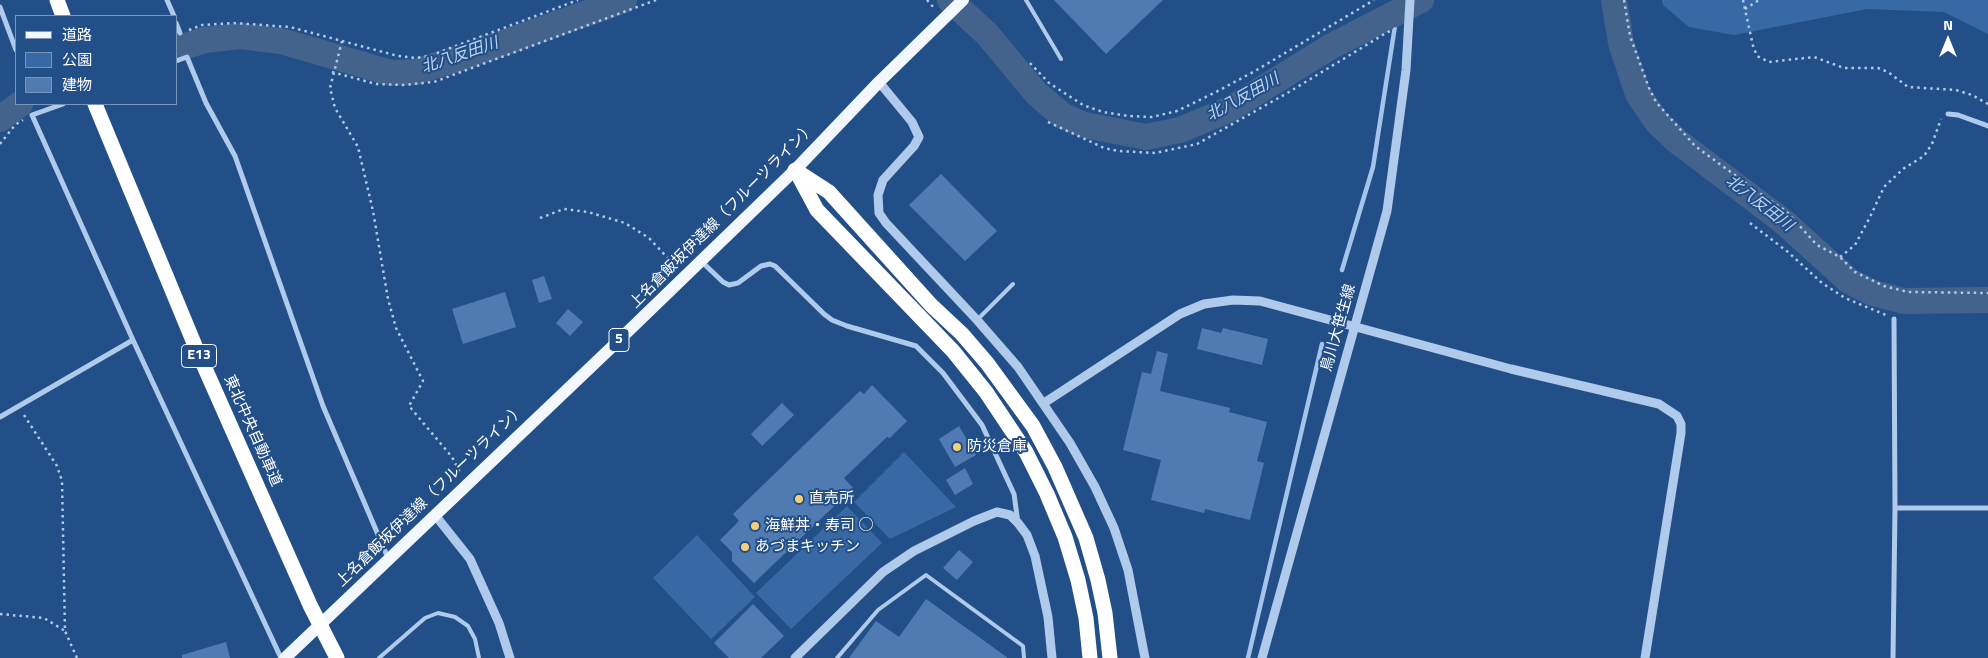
<!DOCTYPE html>
<html>
<head>
<meta charset="utf-8">
<style>
	body { margin:0 }
	#map { position:relative; width:1988px; height:658px; overflow:hidden; background:#234f89; font-family:"Titillium Web","Noto Sans JP",sans-serif }
	canvas { display:block }
	.legend { position:absolute; left:15px; top:15px; width:162px; height:90px; box-sizing:border-box; background:#234f89; border:1px solid #7b95b8; margin:0; padding:6px 9px; list-style:none; font-size:15px; color:#fff }
	.legend li { display:flex; align-items:center; gap:10px; height:25px }
	.legend b { width:25px; border:1px solid #7b95b8 }
	.north { position:absolute; left:1923px; top:15px; width:50px; height:50px; -webkit-text-stroke:4px #234f89; paint-order:stroke; rotate:0deg; font-size:14px; font-weight:700; line-height:20px; text-align:center; color:#fff }
	.north::after { content:''; display:block; margin:auto; width:18px; height:22px; background:#fff; clip-path:polygon(50% 0,100% 100%,50% 72%,0 100%) }
</style>
</head>
<body>
<div id="map">
<canvas width="1988" height="658"></canvas>
<ul class="legend">
<li><b style="height:6px;background:#f3f7fe"></b>道路</li>
<li><b style="height:14px;background:#3869a5"></b>公園</li>
<li><b style="height:14px;background:#507bb2"></b>建物</li>
</ul>
<div class="north">N</div>
</div>
<script>
const ctx = document.querySelector('canvas').getContext('2d');
ctx.lineJoin = 'round';
function fillPath(path, color) { ctx.fillStyle = color; ctx.fill(path, 'evenodd'); }
const toPath = rows => new Path2D(rows.map(r => 'M' + r).join(''));
function stroke(path, color, width, dash) { ctx.strokeStyle = color; ctx.lineWidth = width; ctx.lineCap = dash ? 'butt' : 'round'; ctx.setLineDash(dash || []); ctx.stroke(path); }
function label(font, color, halo, rows, align = 'center') {
  ctx.font = font + ' "Titillium Web","Noto Sans JP",sans-serif'; ctx.lineWidth = 4; ctx.setLineDash([]); ctx.textBaseline = 'middle'; ctx.strokeStyle = halo; ctx.fillStyle = color; for (const [text, x, y, turn = 0] of rows) {
    ctx.save(); ctx.translate(x, y); ctx.rotate((+turn || 0) * Math.PI / 180); ctx.textAlign = isNaN(turn) ? turn : align; if (halo) ctx.strokeText(text, 0, 0); ctx.fillText(text, 0, 0); ctx.restore();
  }
}
const green = toPath([
	[1662,0,1988,0,1988,34,1944,12,1867,9,1734,35,1689,27,1663,5],
	[904,452,956,507,890,539,854,502],
	[847,506,882,543,791,629,756,593],
	[697,535,755,597,711,639,653,578]
]);
const stream = toPath([
	[1342,270,1373,167,1397,13],
	[1248,658,1322,344]
]);
const river = toPath([
	[950,0,987,34,1036,93,1063,116,1085,125,1146,137,1180,130,1228,110,1330,47,1421,0],
	[1614,0,1621,43,1638,94,1657,122,1677,141,1784,222,1849,281,1873,293,1904,301,1988,300],
	[176,49,205,40,240,36,281,41,391,73,415,72,464,57,624,0],
	[0,119,20,104]
]);
const building = toPath([
	[1054,0,1163,0,1106,54],
	[941,174,997,231,965,261,909,205],
	[544,276,552,299,539,303,532,280],
	[505,292,516,327,463,344,452,309],
	[568,309,583,322,570,336,556,323],
	[1202,328,1221,333,1223,328,1268,339,1262,365,1197,349],
	[1157,351,1168,354,1160,391,1230,408,1229,412,1267,422,1257,461,1264,463,1250,520,1205,509,1204,513,1151,500,1161,460,1123,450,1142,372,1151,374],
	[872,385,907,421,890,438,887,437,844,478,853,488,754,583,732,561,732,552,720,540,739,521,733,514,860,391,864,394],
	[782,403,794,415,762,446,751,434],
	[959,426,976,455,955,467,939,439],
	[965,468,973,484,955,495,946,480],
	[959,550,973,562,957,580,943,568],
	[926,599,1008,658,849,658,876,621,899,637],
	[753,604,784,636,761,658,729,658,714,643],
	[226,642,230,658,182,658,182,655]
]);
const path = toPath([
	[927,0,934,8],
	[1624,0,1630,36,1649,88,1656,102,1695,146,1765,197,1786,211,1817,245,1840,257,1855,272,1884,286,1908,292,1988,293],
	[1743,0,1753,46,1757,56,1769,62,1814,57,1844,68,1878,68,1888,72,1908,87,1956,90,1972,95,1988,104],
	[1745,9,1759,0],
	[189,30,202,25,234,23,290,27,398,56,416,58,429,56,578,0],
	[342,41,330,88,335,108,358,147,373,211,388,299,396,328,423,381,409,406,452,457,461,474],
	[1030,63,1049,83,1083,105,1103,112,1128,116,1152,117,1177,111,1216,92,1255,71,1374,0],
	[332,72,376,84,402,85,434,82,656,0],
	[1048,122,1104,148,1118,151,1155,153,1197,144,1289,92,1386,33,1398,27],
	[0,144,15,125,23,120],
	[540,218,564,209,588,212,625,223,649,238,677,268],
	[1750,223,1788,252,1822,283,1845,298,1886,315],
	[1840,257,1855,245,1870,217,1884,187,1903,169,1924,156,1932,144,1941,119],
	[24,415,57,466,62,481,65,631,77,658],
	[0,614,44,618,65,631]
]);
const service = toPath([
	[1026,0,1061,59],
	[977,320,1013,284],
	[379,658,425,618,438,613,455,617,468,626,475,639,479,658],
	[837,658,878,610,926,575,1023,646,1024,658]
]);
const minor = toPath([
	[167,0,174,16],
	[0,7,16,50],
	[176,23,180,33],
	[176,61,187,57,206,103,235,156,323,406,388,558],
	[63,104,32,115,133,340,281,658],
	[1948,114,1958,115,1988,126],
	[702,262,723,282,729,285,738,283,761,266,770,264,775,266,824,314,832,320,847,326,916,346,943,373,982,425,1014,494,1018,523],
	[0,417,133,340],
	[1895,508,1988,508],
	[1893,658,1895,508,1894,319]
]);
const tertiary = toPath([
	[879,82,912,122,919,137,914,146,883,180,878,195,879,213,886,223,977,320,1018,367,1070,443,1095,487,1114,528,1128,570,1145,658],
	[1044,403,1180,314,1204,304,1233,300,1260,301,1511,369,1659,404,1677,416,1681,424,1681,433,1645,658],
	[435,515,470,559,499,623,510,658],
	[795,658,883,572,914,551,974,521,997,512,1010,515,1018,523,1027,535,1035,556,1048,617,1052,658],
	[1262,658,1387,211,1406,70,1410,0]
]);
const primary = toPath([
	[285,658,615,344,795,170,879,82,963,0]
]);
const motorway = toPath([
	[57,0,63,16],
	[95,104,196,348,310,605,337,658],
	[795,170,829,192,931,305,962,334,987,363,1033,426,1055,467,1086,538,1098,580,1105,613,1110,658],
	[796,171,817,210,953,351,986,392,1026,452,1047,494,1065,537,1078,580,1086,618,1090,658]
]);
const markers = [
	[957,447,5,"#f5cf73"],
	[799,499,5,"#f5cf73"],
	[755,526,5,"#f5cf73"],
	[745,547,5,"#f5cf73"]
];
const shields = [
	[619,340,20],
	[199,356,35]
];
const shieldNames = [
	["5",619,340],
	["E13",199,356]
];
const streetNames = [
	["上名倉飯坂伊達線（フルーツライン）",723,216,-45],
	["鳥川大笹生線",1339,328,-74],
	["東北中央自動車道",252,431,66],
	["上名倉飯坂伊達線（フルーツライン）",431,496,-44]
];
const poiNames = [
	["防災倉庫",967,447],
	["直売所",809,499],
	["海鮮丼・寿司 ○",765,526],
	["あづまキッチン",755,547]
];
const waterNames = [
	["北八反田川",460,56,-19],
	["北八反田川",1243,98,-29],
	["北八反田川",1759,204,38]
];
fillPath(green, '#3869a5');
stroke(stream, '#a4c4eb', 4.5);
stroke(river, '#43638c', 26);
fillPath(building, '#507bb2');
stroke(path, '#afcaea', 2.5, [2.5, 4]);
stroke(service, '#afcaea', 4);
stroke(minor, '#afcaea', 5);
stroke(tertiary, '#afcaea', 9);
stroke(primary, '#f3f7fe', 12);
stroke(motorway, '#fff', 15);
for (const [x, y, r, color] of markers) { const dot = new Path2D(); dot.arc(x, y, r, 0, 2 * Math.PI); ctx.fillStyle = color; ctx.fill(dot); stroke(dot, '#234f89', 2); }
for (const [x, y, w] of shields) { const box = new Path2D(); box.roundRect(x - w / 2, y - 11.5, w, 23, 4); ctx.fillStyle = '#234f89'; ctx.fill(box); stroke(box, '#fff', 1); }
label('bold 14px', '#fff', null, shieldNames);
label('15px', '#fff', '#234f89', streetNames);
label('15px', '#fff', '#234f89', poiNames, 'left');
label('italic 16px', '#bbd4f1', '#234f89', waterNames);
</script>
</body>
</html>
